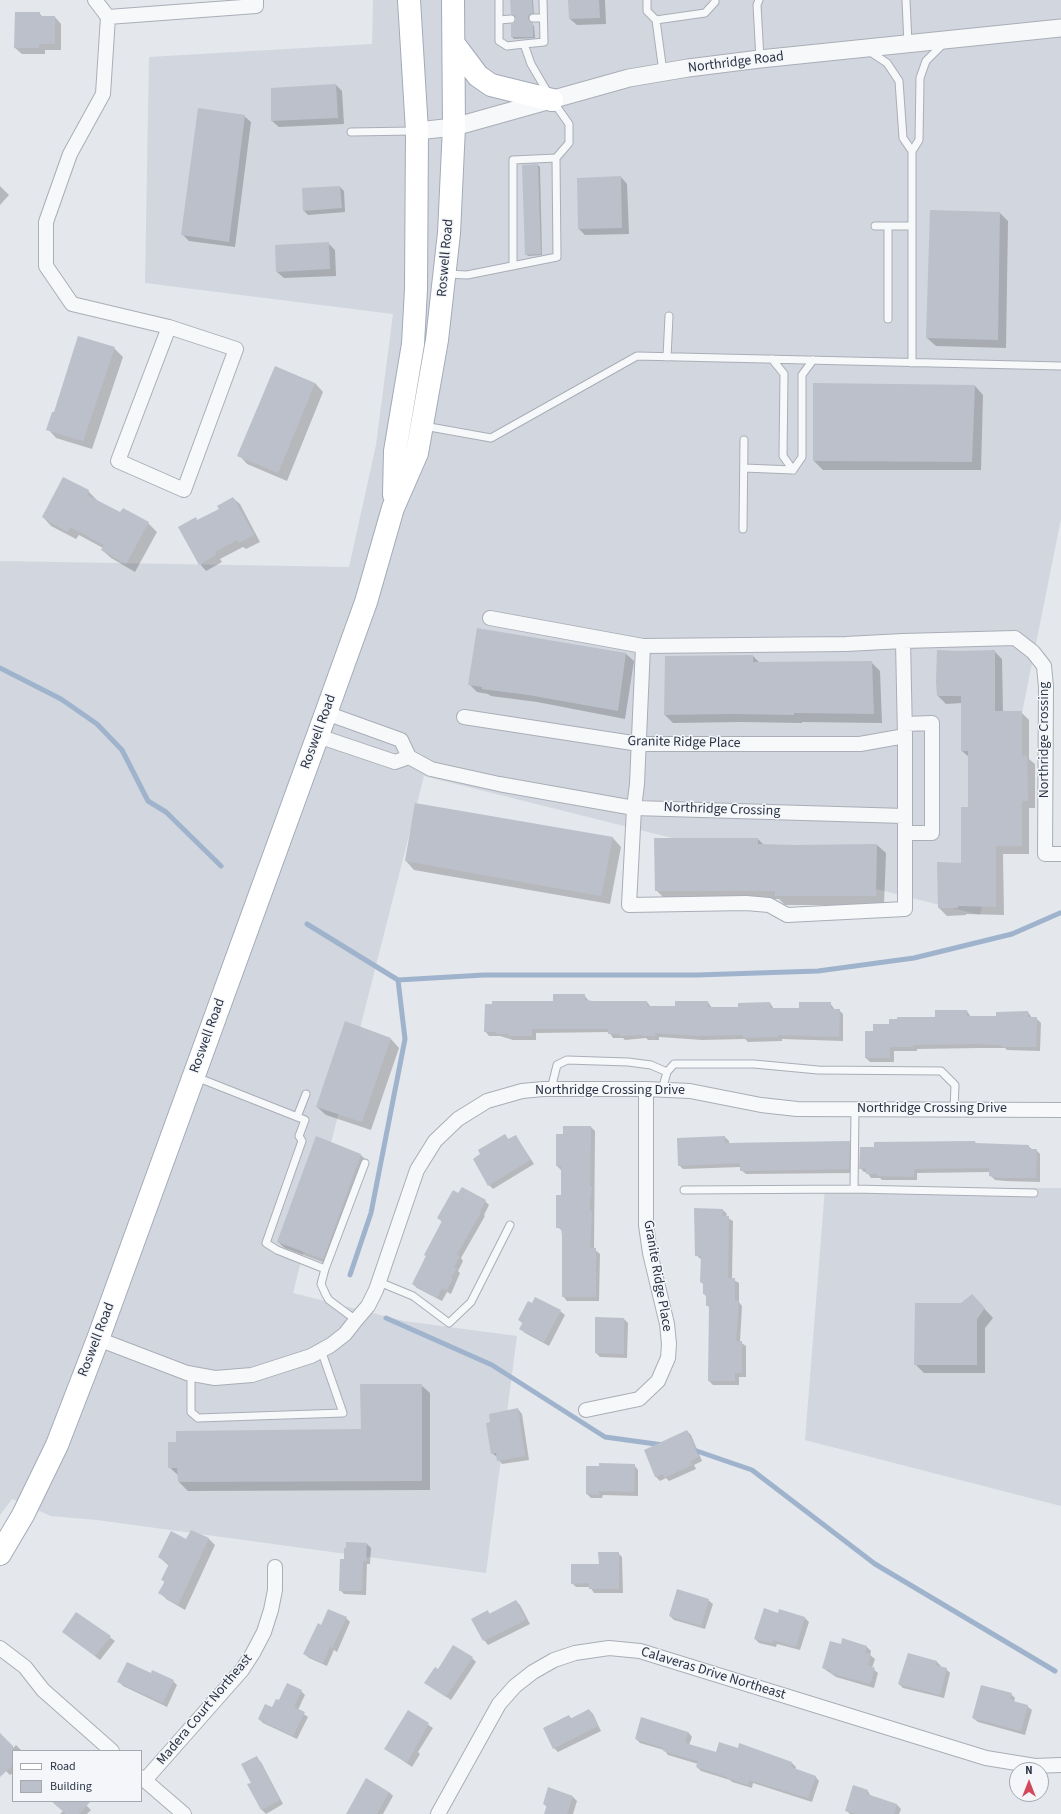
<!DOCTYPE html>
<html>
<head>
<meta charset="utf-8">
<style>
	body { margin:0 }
	#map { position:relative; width:1061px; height:1814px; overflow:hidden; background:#e4e7ec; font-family:"Source Sans 3",sans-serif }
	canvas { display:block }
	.legend { position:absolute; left:12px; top:1750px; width:130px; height:52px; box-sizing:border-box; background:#f4f6f9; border:1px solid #a4a8b1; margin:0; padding:5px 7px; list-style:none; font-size:12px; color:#2b3445 }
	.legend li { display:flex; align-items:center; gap:8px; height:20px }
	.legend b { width:20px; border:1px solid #a4a8b1 }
	.north { position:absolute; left:1009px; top:1762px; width:40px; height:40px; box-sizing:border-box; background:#f4f6f9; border:1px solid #a4a8b1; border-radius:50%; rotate:0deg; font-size:11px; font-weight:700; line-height:16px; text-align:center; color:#2b3445 }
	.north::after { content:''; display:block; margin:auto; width:14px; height:18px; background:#d1495b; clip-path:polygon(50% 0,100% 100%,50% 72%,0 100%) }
</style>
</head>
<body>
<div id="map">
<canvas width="1061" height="1814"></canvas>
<ul class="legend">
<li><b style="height:5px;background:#fff"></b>Road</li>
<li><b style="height:11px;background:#bbc0ca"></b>Building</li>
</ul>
<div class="north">N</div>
</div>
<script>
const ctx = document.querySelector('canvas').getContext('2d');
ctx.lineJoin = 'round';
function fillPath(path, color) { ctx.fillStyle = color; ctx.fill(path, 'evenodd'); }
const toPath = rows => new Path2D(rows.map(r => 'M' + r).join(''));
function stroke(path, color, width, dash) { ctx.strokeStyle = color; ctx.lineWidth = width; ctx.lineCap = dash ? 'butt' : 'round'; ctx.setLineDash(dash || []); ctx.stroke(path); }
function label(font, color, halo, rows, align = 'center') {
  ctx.font = font + ' "Source Sans 3",sans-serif'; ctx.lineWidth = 3; ctx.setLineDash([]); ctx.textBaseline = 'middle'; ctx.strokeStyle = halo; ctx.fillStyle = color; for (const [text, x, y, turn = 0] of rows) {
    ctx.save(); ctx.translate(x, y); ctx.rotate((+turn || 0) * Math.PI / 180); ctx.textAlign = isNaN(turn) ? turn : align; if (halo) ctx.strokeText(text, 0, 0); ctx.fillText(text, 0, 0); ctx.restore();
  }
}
const built = toPath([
	[373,0,1061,0,1061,519,987,887,980,915,424,776,293,1293,404,1321,517,1336,486,1573,97,1520,51,1516,12,1499,0,1515,0,561,349,567,376,445,393,314,145,283,149,57,372,44],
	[825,1188,1061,1188,1061,1506,805,1440]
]);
const shadow = toPath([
	[511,0,533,0,534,15,530,17,529,21,534,26,535,38,514,39,512,37,517,19,512,14],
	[569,0,605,0,606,24,577,25,570,19],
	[39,13,43,17,55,17,61,24,61,50,45,50,45,54,22,54,15,48],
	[336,85,342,91,344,124,279,127,272,121],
	[244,116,251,122,235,247,189,241,182,234],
	[538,165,540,167,542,255,528,256,526,254,523,166],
	[621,177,627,184,629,234,585,235,579,229],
	[0,186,9,195,0,205],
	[340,187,344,191,345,212,308,215,304,211],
	[999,212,1008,221,1006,348,936,346,927,338],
	[328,243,335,250,336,276,284,278,277,272],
	[114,348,123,357,92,449,56,438,48,429,55,413],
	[315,383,323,392,287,481,247,464,239,455],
	[975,386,983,395,981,470,823,470,814,461],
	[88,491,97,500,96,501,121,514,148,523,157,532,135,572,111,558,102,550,103,548,79,535,76,539,51,526,43,517],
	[233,498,240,504,260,542,246,549,243,547,220,559,222,562,206,571,200,564,198,521,220,509],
	[994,651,1002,659,1003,712,1021,712,1029,720,1029,759,1035,764,1035,808,1029,808,1029,854,1003,854,1004,915,966,914,966,915,947,916,939,908,962,864,970,808,970,758,962,751,962,703,946,704,938,696,957,652],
	[626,654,634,661,625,719,537,702,491,696,488,694,477,692,469,684],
	[753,656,760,663,871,662,880,671,882,723,802,722,802,723,742,722,673,723,665,715],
	[613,838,621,847,610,904,414,870,406,861],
	[758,839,764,845,839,846,877,845,886,853,884,905,785,905,779,899,665,899,656,890],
	[584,995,589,1001,647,1002,651,1007,676,1007,708,1002,712,1008,739,1008,770,1003,774,1009,800,1009,830,1003,835,1010,839,1010,843,1014,843,1041,782,1039,782,1041,748,1042,745,1039,702,1040,659,1037,659,1040,648,1040,646,1038,625,1040,623,1038,613,1038,609,1032,536,1033,536,1040,513,1040,500,1036,489,1036,485,1031,554,1002],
	[967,1011,971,1017,997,1017,1028,1012,1032,1018,1036,1018,1041,1023,1040,1051,1007,1050,1005,1048,980,1048,917,1049,917,1051,894,1051,894,1062,870,1062,866,1058,874,1032,890,1025,936,1018],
	[391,1039,399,1048,371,1130,326,1115,317,1107],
	[591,1127,595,1131,594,1249,600,1254,599,1301,567,1301,563,1296,563,1231,557,1227,562,1196,561,1170,557,1166,564,1135],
	[505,1135,509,1140,516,1136,534,1164,493,1189,489,1185],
	[725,1137,729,1141,729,1144,849,1142,853,1146,853,1173,746,1174,741,1170,741,1167,683,1169,679,1165],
	[975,1142,977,1144,1028,1146,1033,1150,1036,1150,1040,1154,1040,1182,1005,1181,995,1180,990,1175,990,1172,917,1173,917,1180,882,1180,880,1178,871,1178,867,1172,864,1172,860,1168],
	[361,1155,367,1161,330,1265,285,1248,278,1242],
	[485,1201,489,1205,484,1215,485,1216,461,1258,463,1261,458,1271,460,1273,451,1294,447,1292,442,1301,417,1288,413,1284,442,1222,438,1218],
	[723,1210,727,1214,726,1217,733,1221,732,1279,739,1283,739,1302,742,1306,740,1342,746,1346,746,1377,739,1377,739,1385,713,1385,709,1381,710,1308,707,1305,707,1297,704,1294,704,1285,701,1282,702,1260,696,1255],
	[536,1298,560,1311,565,1315,549,1346,525,1333,520,1329,523,1324,519,1320,533,1304],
	[980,1304,993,1318,985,1328,985,1373,924,1373,915,1364],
	[624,1319,628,1323,627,1358,600,1357,596,1353],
	[421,1385,430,1393,430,1490,188,1491,179,1482,179,1476,169,1467,362,1430],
	[518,1409,522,1414,529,1460,502,1464,497,1457,492,1453],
	[687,1431,691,1435,702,1461,694,1465,696,1469,669,1481,666,1478,660,1481,656,1477],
	[634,1465,638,1470,638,1496,603,1495,602,1498,591,1498,587,1494,600,1467],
	[191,1531,209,1539,215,1545,185,1610,166,1599,160,1592,165,1583,162,1579,169,1566,159,1557,187,1541],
	[367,1544,371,1548,370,1564,367,1564,366,1595,344,1594,340,1590,345,1560],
	[618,1553,622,1557,623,1593,594,1593,590,1587,576,1587,572,1583],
	[708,1600,713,1604,705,1629,674,1620,670,1616],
	[516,1601,520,1605,530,1624,488,1645,484,1640,487,1611,490,1614],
	[780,1610,805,1618,809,1622,800,1650,777,1644,776,1647,759,1643,755,1639,778,1614],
	[77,1613,115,1641,100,1660,68,1636],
	[346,1618,350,1622,337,1652,334,1650,327,1666,309,1658,304,1654,321,1626],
	[843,1639,867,1647,871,1651,870,1655,875,1659,872,1668,878,1673,874,1688,836,1677,823,1668,841,1645],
	[909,1654,937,1662,941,1666,940,1667,946,1669,950,1673,944,1698,903,1688,899,1684],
	[472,1658,476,1662,451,1700,426,1683,439,1671],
	[152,1674,173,1681,177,1685,167,1707,123,1686,119,1682],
	[301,1691,305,1695,298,1710,308,1717,297,1739,263,1723,259,1719,279,1702],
	[1011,1694,1015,1698,1014,1702,1027,1706,1032,1710,1025,1735,978,1722,973,1718],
	[589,1710,593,1714,601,1731,558,1752,554,1748,569,1716,572,1719],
	[408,1711,433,1728,418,1752,420,1754,412,1767,386,1749],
	[688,1732,692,1737,689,1745,717,1753,738,1750,792,1763,796,1767,795,1770,815,1776,819,1781,812,1802,753,1783,752,1788,732,1782,730,1780,701,1771,697,1767,698,1764,668,1755,664,1750,640,1743,636,1739],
	[0,1734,13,1748,16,1745,22,1751,13,1751,13,1773,10,1775,0,1765],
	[256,1757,261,1762,283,1804,266,1814,262,1810,248,1785,252,1783],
	[868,1791,871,1797,897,1805,901,1809,899,1814,850,1814,846,1810],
	[389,1792,393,1796,383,1814,347,1814],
	[573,1797,577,1801,573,1814,545,1814,547,1807,544,1804],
	[52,1801,82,1801,91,1810,87,1814,60,1814,63,1811]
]);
const stream = toPath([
	[0,668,61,699,97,724,122,750,148,801,166,812,221,866],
	[307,924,398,980,484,975,697,975,818,971,914,958,1012,934,1060,913],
	[350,1275,371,1213,405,1039,398,980],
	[386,1318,492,1365,605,1437,663,1445],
	[691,1449,752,1470,875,1564,1055,1671]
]);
const building = toPath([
	[510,0,532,0,533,13,529,15,528,18,533,23,533,37,511,37,511,24,514,23,516,19,515,16,511,14],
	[568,0,599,0,600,18,569,19],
	[15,12,40,12,40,16,55,16,55,44,39,44,39,48,14,48],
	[336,84,338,118,271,121,271,88],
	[198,108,245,115,229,242,181,235],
	[538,164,541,254,525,255,522,165],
	[621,176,622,228,578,229,577,178],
	[340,186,342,208,303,211,302,188],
	[930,210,1000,212,998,340,926,338],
	[329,242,330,269,276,272,275,245],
	[78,336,115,347,83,441,46,430,52,412,54,412],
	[275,366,315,383,278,473,237,456],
	[813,383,975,385,972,462,813,461],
	[63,477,89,490,87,495,120,512,123,508,149,522,126,564,101,550,104,545,70,527,67,532,42,517],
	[233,497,254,535,239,543,237,540,215,552,216,555,199,565,178,527,196,517,197,520,219,509,217,506],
	[477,628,626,653,618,711,528,695,482,689,482,687,468,685],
	[937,650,957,651,995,650,995,711,1022,711,1022,756,1027,756,1028,801,1022,801,1022,846,996,846,996,907,958,906,958,908,938,908,937,862,961,863,961,807,968,807,968,751,961,751,961,696,937,696,936,682],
	[753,655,753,662,872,661,874,714,794,713,794,715,732,714,664,715,665,656],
	[415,803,613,837,601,896,405,861],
	[654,838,758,838,758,844,797,845,877,844,876,896,775,896,775,891,655,891],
	[553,994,585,994,585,1000,593,1001,647,1001,647,1006,675,1006,675,1001,708,1001,708,1007,738,1007,738,1003,770,1002,770,1008,799,1008,799,1002,831,1002,831,1009,840,1009,839,1037,778,1035,778,1037,743,1038,743,1035,697,1036,655,1033,655,1036,643,1036,642,1035,620,1036,619,1034,608,1034,608,1029,532,1029,532,1036,508,1036,508,1034,497,1034,496,1032,484,1032,485,1004,492,1004,492,1001,553,1001],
	[935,1010,967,1010,967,1016,996,1016,996,1012,1028,1011,1028,1017,1037,1017,1036,1047,1002,1047,1001,1045,975,1044,913,1045,913,1047,890,1047,890,1058,865,1058,865,1031,873,1031,873,1024,889,1024,889,1019,897,1019,897,1017,935,1017],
	[345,1021,391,1038,362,1122,316,1107],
	[563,1126,591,1126,590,1187,592,1187,590,1200,590,1211,592,1211,590,1248,596,1248,596,1297,562,1297,562,1236,561,1228,556,1228,556,1195,561,1195,561,1166,556,1166,556,1134,563,1134],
	[505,1134,508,1139,516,1135,530,1160,488,1186,473,1159,480,1154,478,1150],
	[316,1136,361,1154,323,1259,277,1242],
	[725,1136,725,1143,850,1141,849,1169,740,1171,740,1163,678,1166,677,1138],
	[975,1141,975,1143,1029,1145,1029,1149,1037,1149,1036,1178,1001,1178,989,1176,989,1168,914,1169,914,1177,877,1176,877,1174,866,1174,866,1168,859,1169,860,1147,874,1147,874,1142],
	[462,1187,486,1200,480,1211,481,1212,457,1254,460,1256,454,1267,457,1268,451,1278,453,1279,446,1291,442,1288,437,1298,412,1284,426,1256,424,1255,442,1221,437,1218,453,1190,458,1193],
	[694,1208,723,1209,722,1216,729,1216,728,1278,735,1278,735,1301,739,1301,736,1341,742,1341,742,1373,735,1373,735,1381,708,1381,709,1306,706,1306,706,1294,703,1294,703,1283,700,1282,701,1256,695,1256],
	[972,1294,985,1308,977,1319,977,1365,914,1365,915,1303,961,1303],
	[535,1297,561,1310,544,1342,519,1329,523,1322,518,1320,528,1301,532,1303],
	[595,1317,624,1318,624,1354,595,1353],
	[360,1384,422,1384,422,1481,178,1482,177,1468,168,1468,168,1442,176,1442,176,1431,361,1429],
	[518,1408,525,1456,497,1461,496,1453,491,1454,486,1423,490,1422,489,1414],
	[687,1430,699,1457,691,1461,692,1465,664,1478,663,1474,655,1477,644,1450],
	[599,1463,635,1464,634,1492,599,1491,599,1495,586,1494,586,1466,599,1466],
	[191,1530,209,1538,178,1605,158,1593,165,1581,161,1580,169,1564,158,1557,171,1531,186,1539],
	[346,1542,367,1543,366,1561,363,1561,362,1591,339,1591,340,1559,344,1559,344,1548,346,1548],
	[598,1552,619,1552,619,1589,589,1589,589,1583,571,1584,571,1564,599,1564],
	[677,1589,709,1599,701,1626,669,1616],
	[516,1600,526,1620,483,1641,471,1619,488,1610,489,1614],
	[764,1608,778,1613,779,1609,805,1617,796,1647,773,1640,772,1643,754,1639],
	[328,1609,347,1617,332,1648,330,1647,323,1663,303,1654,318,1623,321,1625],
	[76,1612,111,1636,95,1656,62,1632],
	[842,1638,867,1646,865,1653,871,1654,868,1665,875,1668,870,1684,830,1673,831,1670,822,1668,830,1641,841,1644],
	[453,1645,473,1657,446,1697,424,1683,435,1667,438,1669],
	[908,1653,937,1661,935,1665,947,1668,940,1695,898,1684],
	[127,1662,151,1673,152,1670,174,1680,163,1703,117,1682],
	[287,1683,302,1690,294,1707,305,1712,293,1736,258,1719,265,1704,272,1707,276,1699,279,1700],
	[981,1685,1012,1693,1010,1699,1014,1700,1013,1701,1028,1705,1021,1731,972,1718],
	[589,1709,598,1726,553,1749,543,1728,569,1715,570,1719],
	[408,1710,429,1723,407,1763,384,1749],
	[641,1717,688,1732,685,1743,716,1752,719,1742,738,1748,739,1743,792,1762,791,1767,816,1776,808,1798,749,1780,748,1785,727,1778,727,1777,696,1767,698,1761,663,1751,664,1748,635,1739],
	[0,1733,13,1746,13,1765,0,1777],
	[257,1756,280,1800,261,1810,247,1784,251,1783,241,1764],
	[366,1778,389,1792,377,1814,346,1814],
	[853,1785,868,1790,867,1794,897,1804,894,1814,855,1814,845,1811],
	[548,1787,573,1796,567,1814,544,1814,547,1805,543,1804],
	[51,1801,91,1801,79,1814,66,1814]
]);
const service = toPath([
	[647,0,647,11,656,20,705,13,715,2,715,0],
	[759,0,757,5,760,59],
	[906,0,908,44],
	[533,18,543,18],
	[499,20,511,19],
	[656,20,663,72],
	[524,44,544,42,543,0],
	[869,51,887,63,899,81,903,138,912,151,912,363],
	[351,132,414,131],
	[912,151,919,140,920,78,926,61,944,43],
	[875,226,912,226],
	[888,226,888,319],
	[513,266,513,160,556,158],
	[447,274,467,275,557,257,556,158,569,143,569,124,552,100,531,64,524,44,507,46,499,41,499,0],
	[667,357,669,316],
	[772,359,784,374,783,456,793,470],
	[424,426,491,438,637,356,1061,366],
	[744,468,793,470],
	[793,470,802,457,802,375,813,360],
	[743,529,744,440],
	[196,1077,305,1120,299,1136,302,1141,266,1243,277,1250,325,1269,365,1163],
	[551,1089,557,1065,567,1060,628,1062,651,1065,667,1072],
	[662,1090,667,1072,674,1064,754,1064,818,1070,941,1071,955,1085,954,1109],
	[297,1117,306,1094],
	[854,1189,1034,1193],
	[684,1190,854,1189,855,1109],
	[325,1269,321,1284,326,1295,329,1300,356,1320],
	[379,1282,413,1296,449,1323,471,1302,510,1225],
	[191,1374,191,1412,198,1418,343,1413,321,1350]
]);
const minor = toPath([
	[95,0,108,17,103,94,70,154,46,222,46,266,72,304,169,327,236,349,184,490,118,461,169,327],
	[108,17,256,6,256,0],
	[490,618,643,646],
	[903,641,905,736,905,909,787,915,769,905,746,903,629,905,634,808,637,784,643,646,846,644,903,641,1015,638,1033,652,1044,666,1046,687,1045,854,1061,854],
	[326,713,401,740,409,757,431,769,499,784,634,808,905,816],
	[464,717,639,744,860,744,905,736],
	[905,724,932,723,932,833,905,833],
	[318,736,395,762,409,757],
	[98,1339,187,1373,215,1378,252,1375,311,1356,331,1345,345,1334,356,1320,368,1306,376,1290,417,1170,435,1141,458,1119,487,1101,522,1091,543,1089,646,1089,690,1091,761,1105,797,1109,1061,1110],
	[586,1410,639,1399,658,1381,668,1358,669,1344,667,1324,650,1253,646,1225,646,1089],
	[0,1648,25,1667,43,1690,112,1751],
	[141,1777,184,1814],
	[145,1780,242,1670,253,1653,264,1632,271,1610,275,1590,275,1567],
	[438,1814,499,1704,515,1686,533,1672,554,1660,575,1653,609,1648,640,1651,986,1758,1035,1766,1061,1765]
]);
const tertiary = toPath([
	[417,131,454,127,629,78,688,68,760,59,1061,28]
]);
const primary = toPath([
	[454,44,478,76,491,85,552,100],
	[394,495,395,451,413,344,416,289,417,131,409,0],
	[0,1554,23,1515,57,1445,98,1339,326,713,366,602,393,508,417,453,437,340,449,233,454,127,453,0]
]);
const streetNames = [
	["Northridge Road",736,63,-7],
	["Roswell Road",446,258,-85],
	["Roswell Road",319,732,-70],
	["Northridge Crossing",1045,740,-90],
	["Granite Ridge Place",684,743,1],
	["Northridge Crossing",722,810,2],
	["Roswell Road",208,1036,-70],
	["Northridge Crossing Drive",610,1091],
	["Northridge Crossing Drive",932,1109],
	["Granite Ridge Place",657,1276,80],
	["Roswell Road",97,1340,-69],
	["Calaveras Drive Northeast",713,1674,17],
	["Madera Court Northeast",205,1710,-50]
];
fillPath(built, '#d2d6de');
fillPath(shadow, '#0003');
stroke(stream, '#9fb4cc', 5);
fillPath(building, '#bbc0ca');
stroke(service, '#a9aeb7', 9);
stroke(minor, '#a9aeb7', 16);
stroke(tertiary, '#a9aeb7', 19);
stroke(primary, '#a3abb8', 24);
stroke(service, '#f7f8fa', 7);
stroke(minor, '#f7f8fa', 14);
stroke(tertiary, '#f7f8fa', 17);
stroke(primary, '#fff', 22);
label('14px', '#2b3445', '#f4f6f9', streetNames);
</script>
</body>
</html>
